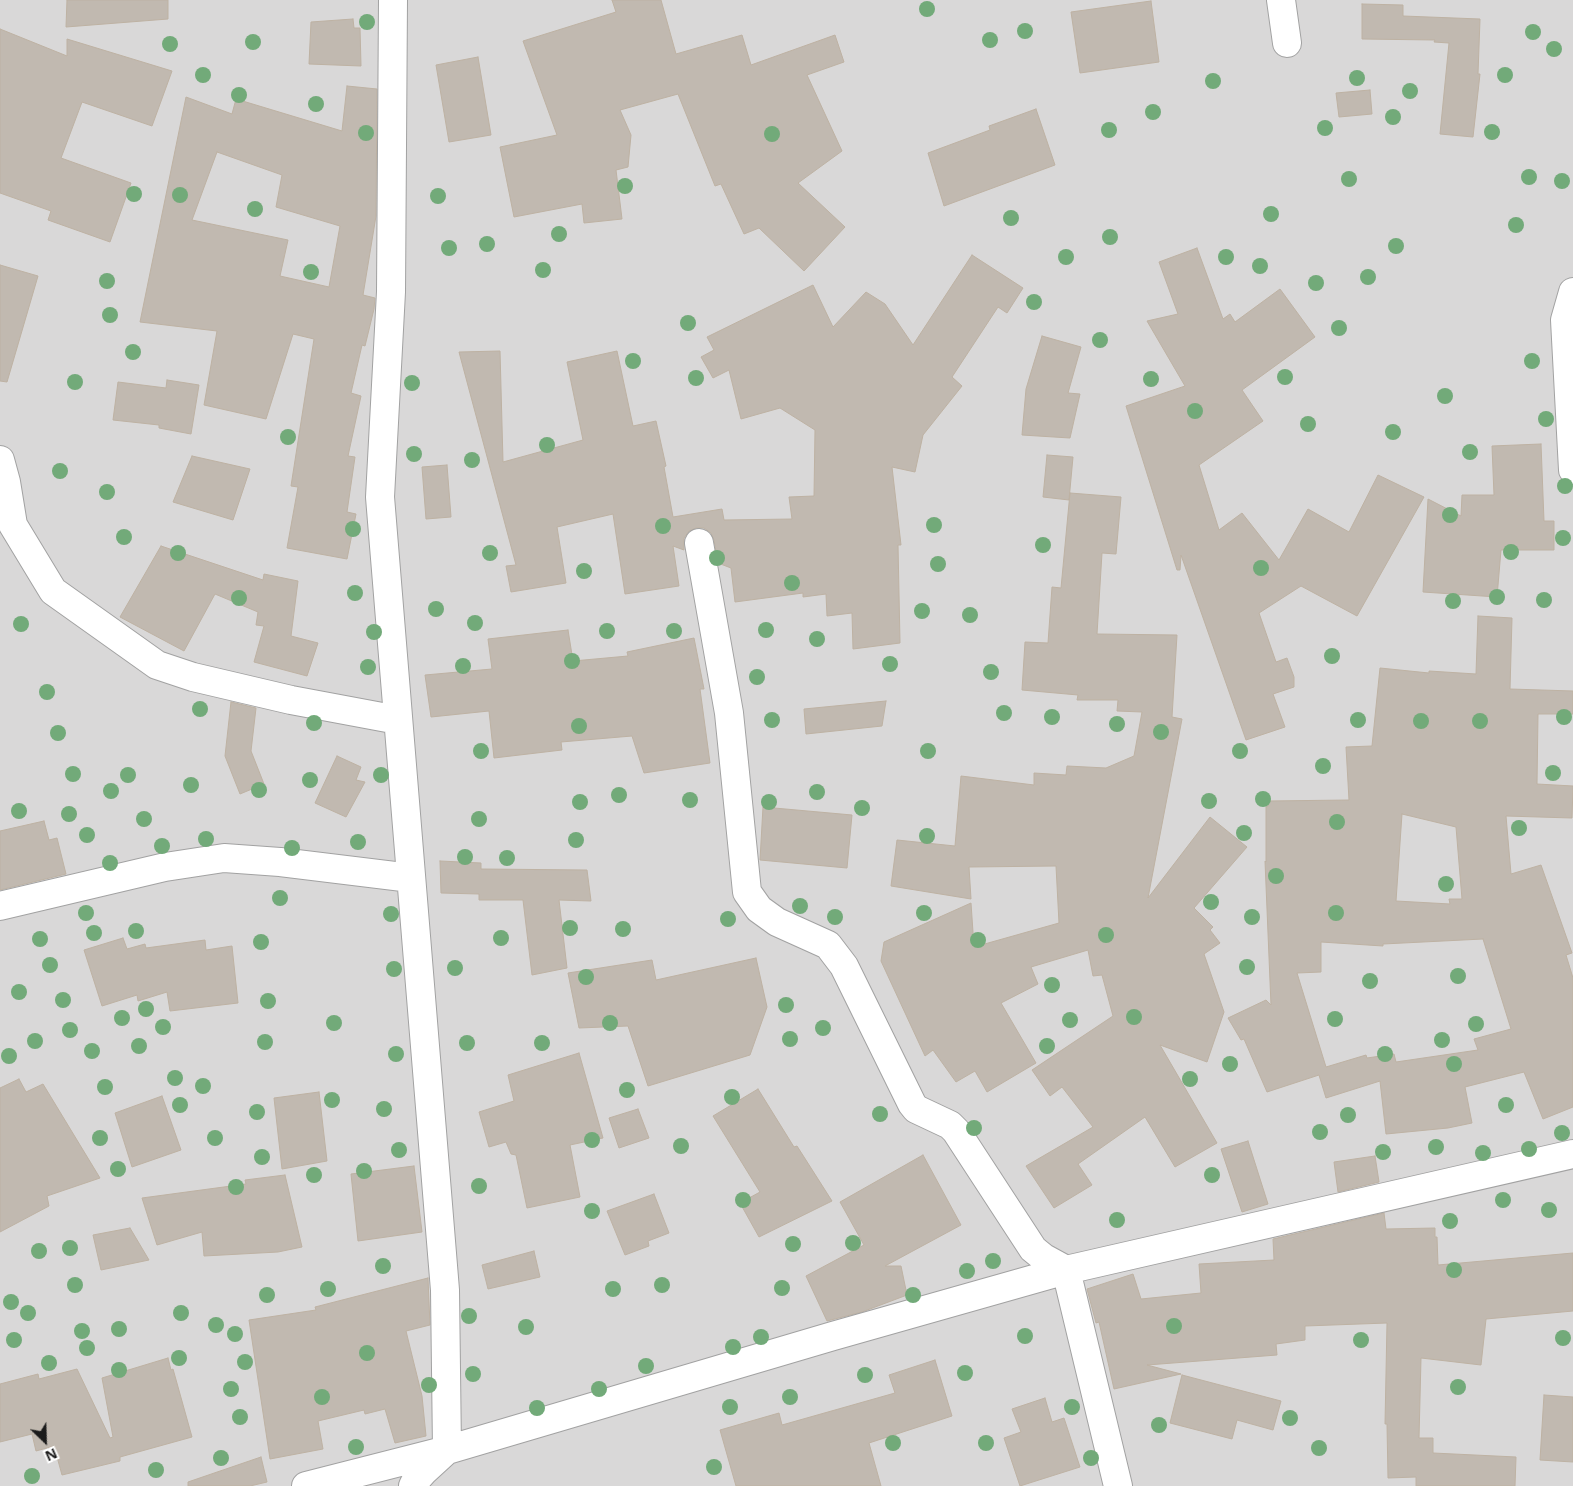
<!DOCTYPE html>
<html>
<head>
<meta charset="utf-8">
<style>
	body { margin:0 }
	#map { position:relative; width:1573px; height:1486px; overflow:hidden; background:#edeae1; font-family:"Open Sans",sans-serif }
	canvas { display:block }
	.north { position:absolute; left:20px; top:1416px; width:50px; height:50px; -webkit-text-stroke:4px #fff; paint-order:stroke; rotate:156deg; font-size:14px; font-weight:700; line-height:20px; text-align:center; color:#1b1b1b }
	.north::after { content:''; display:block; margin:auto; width:18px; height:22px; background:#1b1b1b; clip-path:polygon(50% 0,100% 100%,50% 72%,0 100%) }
</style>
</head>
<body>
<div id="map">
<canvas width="1573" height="1486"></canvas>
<div class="north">N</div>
</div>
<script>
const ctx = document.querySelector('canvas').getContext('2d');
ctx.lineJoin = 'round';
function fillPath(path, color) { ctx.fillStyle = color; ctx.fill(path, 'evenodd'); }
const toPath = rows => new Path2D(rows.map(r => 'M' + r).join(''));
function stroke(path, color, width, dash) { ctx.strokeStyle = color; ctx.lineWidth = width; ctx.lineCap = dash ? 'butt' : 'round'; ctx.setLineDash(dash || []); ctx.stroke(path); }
const residential = toPath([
	[0,0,1573,0,1573,1486,0,1486]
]);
const building = toPath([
	[67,0,168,0,168,19,66,27,67,0],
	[612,0,661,0,676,54,742,35,751,65,835,35,844,62,807,75,842,151,798,183,845,227,804,271,759,228,744,234,721,184,715,186,678,94,620,110,631,135,628,167,616,170,622,219,584,223,582,204,514,217,500,147,557,135,523,41,616,12,612,0],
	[1151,1,1159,62,1080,73,1071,12,1151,1],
	[1362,4,1403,5,1403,16,1480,19,1478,74,1480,74,1473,137,1440,134,1449,43,1434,42,1435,40,1362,39,1362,4],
	[353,19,354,28,360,28,361,66,309,64,311,22,353,19],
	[0,29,67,56,67,39,172,71,152,126,82,102,61,158,131,183,110,242,48,220,51,211,0,193,0,29],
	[478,57,491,135,449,142,436,65,478,57],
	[347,86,377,89,376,216,363,295,375,298,374,309,365,346,362,345,351,393,361,396,348,456,355,457,347,512,356,514,347,559,287,548,298,487,291,486,314,339,293,334,266,419,204,405,217,331,140,322,186,97,232,114,236,99,342,131,347,86],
	[217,152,282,175,276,207,340,226,329,287,280,276,288,240,192,220,217,152],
	[1370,90,1372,114,1339,117,1336,93,1370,90],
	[1036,109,1055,165,944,206,928,153,990,130,989,126,1036,109],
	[1197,248,1223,319,1230,314,1235,322,1280,289,1315,337,1242,390,1263,421,1199,465,1219,530,1242,513,1279,560,1308,509,1349,532,1378,475,1424,497,1357,616,1301,586,1259,613,1276,662,1287,658,1294,677,1294,687,1273,694,1285,727,1246,740,1181,555,1180,570,1177,570,1126,406,1185,386,1147,321,1178,314,1159,262,1197,248],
	[972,255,1023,288,1007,313,998,307,952,377,962,386,923,435,915,472,892,467,901,545,898,545,900,643,853,649,852,613,827,616,826,594,803,597,803,593,735,602,731,568,718,563,714,540,711,533,704,528,696,528,689,531,684,538,684,550,673,546,679,586,625,594,613,514,557,527,566,583,511,592,506,566,516,565,459,352,500,351,503,462,583,440,567,362,617,351,633,426,656,421,666,466,664,467,673,517,722,509,724,520,792,519,789,497,814,496,815,430,780,408,741,419,729,370,713,378,701,357,714,350,707,337,813,285,833,327,866,292,885,304,913,345,972,255],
	[0,265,38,276,7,382,0,381,0,265],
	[1042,336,1081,347,1068,393,1080,394,1070,438,1022,435,1026,389,1042,336],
	[167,380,199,385,191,434,159,428,159,425,113,420,118,382,166,388,167,380],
	[1541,444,1544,521,1554,521,1554,550,1501,550,1497,597,1423,592,1428,499,1461,516,1462,495,1494,495,1492,446,1541,444],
	[1047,455,1073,457,1069,500,1043,497,1047,455],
	[192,456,250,469,233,520,173,502,192,456],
	[447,465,451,517,426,519,422,467,447,465],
	[1070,493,1121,497,1116,554,1102,553,1097,634,1177,635,1172,717,1182,719,1148,898,1210,817,1247,847,1194,908,1213,927,1210,930,1220,943,1204,954,1224,1012,1207,1062,1160,1045,1217,1143,1175,1167,1145,1117,1078,1164,1092,1185,1054,1208,1026,1166,1093,1127,1062,1087,1050,1096,1032,1070,1113,1016,1102,975,1093,976,1088,950,1031,967,1038,984,1001,1003,1036,1063,987,1092,975,1071,956,1082,933,1050,925,1056,881,961,884,942,971,903,974,947,1059,923,1056,866,969,867,971,899,891,886,897,840,955,846,961,776,1034,785,1034,773,1066,775,1067,766,1106,768,1134,756,1142,712,1117,711,1118,700,1077,700,1078,695,1022,690,1025,642,1048,643,1052,587,1061,588,1070,493],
	[161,546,263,580,264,574,298,581,291,636,318,643,307,676,254,662,264,626,256,625,258,612,215,594,184,651,120,617,161,546],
	[1478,616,1512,618,1510,689,1573,691,1573,714,1538,714,1537,784,1573,786,1572,818,1506,816,1511,874,1541,865,1572,953,1566,955,1573,978,1573,1107,1543,1119,1524,1072,1465,1087,1472,1123,1448,1128,1386,1134,1380,1081,1326,1098,1319,1075,1267,1092,1244,1039,1241,1040,1228,1018,1266,1000,1271,1005,1265,861,1266,862,1266,807,1268,806,1268,801,1349,800,1346,747,1372,746,1380,668,1429,673,1429,671,1476,674,1478,616],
	[1402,814,1456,827,1462,899,1449,899,1450,904,1396,901,1402,814],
	[1483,939,1511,1029,1474,1039,1478,1050,1396,1062,1394,1054,1367,1058,1366,1055,1326,1067,1297,973,1321,972,1321,942,1383,946,1383,944,1483,939],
	[568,630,573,661,628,656,627,652,694,638,704,689,700,689,710,763,644,773,632,736,561,742,562,750,494,758,489,711,431,717,425,675,492,669,488,639,568,630],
	[886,701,882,726,806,734,804,709,886,701],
	[231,702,256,708,251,751,264,784,240,794,225,756,231,702],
	[337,756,361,767,356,780,365,782,346,817,315,803,337,756],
	[763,807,852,815,847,868,760,860,763,807],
	[44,821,49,840,57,838,66,874,0,890,0,831,44,821],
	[440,861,481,863,481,869,587,870,591,901,559,900,567,968,532,975,523,900,479,900,479,894,441,893,440,861],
	[123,938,127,949,145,944,146,948,205,940,206,950,232,946,238,1003,170,1011,167,992,138,1001,137,995,102,1006,84,950,123,938],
	[756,958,767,1007,750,1055,648,1086,628,1026,579,1028,568,973,652,960,656,980,756,958],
	[579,1053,603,1138,570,1145,580,1197,527,1208,516,1155,511,1154,506,1142,489,1147,479,1112,514,1101,508,1075,579,1053],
	[19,1079,26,1092,43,1084,100,1178,47,1196,49,1206,0,1232,0,1088,19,1079],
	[758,1089,794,1147,797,1146,832,1201,759,1237,740,1203,760,1192,713,1116,758,1089],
	[319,1092,327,1161,282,1169,274,1098,319,1092],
	[162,1096,181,1150,132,1167,115,1113,162,1096],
	[638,1109,649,1138,619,1148,609,1118,638,1109],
	[1248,1141,1268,1204,1242,1212,1221,1149,1248,1141],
	[923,1155,961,1225,885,1266,901,1266,907,1295,862,1312,827,1321,806,1276,864,1245,840,1202,923,1155],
	[1375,1156,1379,1182,1338,1192,1334,1162,1375,1156],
	[414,1166,422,1232,358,1241,351,1174,414,1166],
	[285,1175,302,1247,278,1252,204,1256,202,1232,157,1245,142,1198,246,1184,245,1180,285,1175],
	[654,1194,669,1233,648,1241,649,1246,625,1255,607,1211,654,1194],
	[1384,1213,1386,1229,1435,1228,1435,1237,1437,1237,1438,1265,1573,1253,1573,1311,1486,1319,1481,1365,1421,1358,1419,1438,1433,1438,1433,1453,1516,1457,1515,1486,1416,1486,1416,1477,1388,1478,1387,1424,1385,1424,1387,1323,1305,1326,1305,1340,1276,1344,1277,1355,1147,1365,1181,1374,1114,1389,1099,1322,1096,1323,1087,1289,1133,1274,1141,1299,1201,1293,1199,1264,1274,1260,1273,1239,1384,1213],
	[130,1228,149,1260,101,1270,93,1235,130,1228],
	[534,1251,540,1277,488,1289,482,1265,534,1251],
	[428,1278,430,1325,406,1331,422,1396,426,1436,395,1443,385,1409,365,1414,364,1410,318,1421,323,1449,270,1459,249,1320,316,1310,315,1307,428,1278],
	[168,1358,171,1370,173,1369,192,1437,120,1457,120,1461,62,1475,54,1446,36,1451,32,1434,0,1442,0,1384,38,1374,39,1379,77,1369,110,1438,113,1437,102,1378,168,1358],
	[935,1360,952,1416,869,1443,881,1486,736,1486,720,1430,779,1413,782,1425,895,1393,889,1375,935,1360],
	[1182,1375,1281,1401,1273,1430,1237,1420,1232,1439,1170,1423,1182,1375],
	[1544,1395,1573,1397,1573,1462,1540,1460,1544,1395],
	[1045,1398,1052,1422,1064,1418,1080,1467,1020,1486,1004,1438,1021,1432,1012,1409,1045,1398],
	[261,1457,267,1482,250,1486,188,1486,188,1482,261,1457]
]);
const street = toPath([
	[393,0,391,292,380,497,445,1290,447,1450,423,1472,416,1480,413,1486],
	[1281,0,1287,43],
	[1573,292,1565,320,1573,470],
	[0,460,6,482,13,525,53,591,157,665,193,677,291,700,398,720],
	[699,543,729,713,747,892,759,909,777,922,828,945,844,966,912,1104,916,1109,950,1125,956,1131,1033,1249,1044,1258,1066,1270,1118,1486],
	[0,906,165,867,224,858,280,862,411,878],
	[306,1486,447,1450,833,1336,1066,1270,1573,1154]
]);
const trees = [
	[927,9],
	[367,22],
	[1025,31],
	[1533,32],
	[990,40],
	[253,42],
	[170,44],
	[1554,49],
	[203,75],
	[1505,75],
	[1357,78],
	[1213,81],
	[1410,91],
	[239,95],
	[316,104],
	[1153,112],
	[1393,117],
	[1325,128],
	[1109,130],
	[1492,132],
	[366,133],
	[772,134],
	[1529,177],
	[1349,179],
	[1562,181],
	[625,186],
	[134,194],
	[180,195],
	[438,196],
	[255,209],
	[1271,214],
	[1011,218],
	[1516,225],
	[559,234],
	[1110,237],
	[487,244],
	[1396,246],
	[449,248],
	[1066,257],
	[1226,257],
	[1260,266],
	[543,270],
	[311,272],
	[1368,277],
	[107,281],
	[1316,283],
	[1034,302],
	[110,315],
	[688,323],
	[1339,328],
	[1100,340],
	[133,352],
	[633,361],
	[1532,361],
	[1285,377],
	[696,378],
	[1151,379],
	[75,382],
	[412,383],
	[1445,396],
	[1195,411],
	[1546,419],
	[1308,424],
	[1393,432],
	[288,437],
	[547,445],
	[1470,452],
	[414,454],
	[472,460],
	[60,471],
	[1565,486],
	[107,492],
	[1450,515],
	[934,525],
	[663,526],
	[353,529],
	[124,537],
	[1563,538],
	[1043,545],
	[1511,552],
	[178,553],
	[490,553],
	[717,558],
	[938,564],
	[1261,568],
	[584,571],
	[792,583],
	[355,593],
	[1497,597],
	[239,598],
	[1544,600],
	[1453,601],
	[436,609],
	[922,611],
	[970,615],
	[475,623],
	[21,624],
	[766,630],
	[607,631],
	[674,631],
	[374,632],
	[817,639],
	[1332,656],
	[572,661],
	[890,664],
	[463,666],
	[368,667],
	[991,672],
	[757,677],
	[47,692],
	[200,709],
	[1004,713],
	[1052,717],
	[1564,717],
	[772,720],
	[1358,720],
	[1421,721],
	[1480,721],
	[314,723],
	[1117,724],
	[579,726],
	[1161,732],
	[58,733],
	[481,751],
	[928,751],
	[1240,751],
	[1323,766],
	[1553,773],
	[73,774],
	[128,775],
	[381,775],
	[310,780],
	[191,785],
	[259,790],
	[111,791],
	[817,792],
	[619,795],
	[1263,799],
	[690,800],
	[1209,801],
	[580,802],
	[769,802],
	[862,808],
	[19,811],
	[69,814],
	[144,819],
	[479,819],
	[1337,822],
	[1519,828],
	[1244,833],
	[87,835],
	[927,836],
	[206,839],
	[576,840],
	[358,842],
	[162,846],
	[292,848],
	[465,857],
	[507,858],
	[110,863],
	[1276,876],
	[1446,884],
	[280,898],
	[1211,902],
	[800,906],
	[86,913],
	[924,913],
	[1336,913],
	[391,914],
	[835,917],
	[1252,917],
	[728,919],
	[570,928],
	[623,929],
	[136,931],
	[94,933],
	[1106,935],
	[501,938],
	[40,939],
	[978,940],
	[261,942],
	[50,965],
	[1247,967],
	[455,968],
	[394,969],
	[1458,976],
	[586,977],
	[1370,981],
	[1052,985],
	[19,992],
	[63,1000],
	[268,1001],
	[786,1005],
	[146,1009],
	[1134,1017],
	[122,1018],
	[1335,1019],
	[1070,1020],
	[334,1023],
	[610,1023],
	[1476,1024],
	[163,1027],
	[823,1028],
	[70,1030],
	[790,1039],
	[1442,1040],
	[35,1041],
	[265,1042],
	[467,1043],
	[542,1043],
	[139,1046],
	[1047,1046],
	[92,1051],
	[396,1054],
	[1385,1054],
	[9,1056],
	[1230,1064],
	[1454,1064],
	[175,1078],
	[1190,1079],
	[203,1086],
	[105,1087],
	[627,1090],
	[732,1097],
	[332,1100],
	[180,1105],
	[1506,1105],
	[384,1109],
	[257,1112],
	[880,1114],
	[1348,1115],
	[974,1128],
	[1320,1132],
	[1562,1133],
	[100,1138],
	[215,1138],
	[592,1140],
	[681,1146],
	[1436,1147],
	[1529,1149],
	[399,1150],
	[1383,1152],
	[1483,1153],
	[262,1157],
	[118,1169],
	[364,1171],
	[314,1175],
	[1212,1175],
	[479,1186],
	[236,1187],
	[743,1200],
	[1503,1200],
	[1549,1210],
	[592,1211],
	[1117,1220],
	[1450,1221],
	[853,1243],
	[793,1244],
	[70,1248],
	[39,1251],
	[993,1261],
	[383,1266],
	[1454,1270],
	[967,1271],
	[75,1285],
	[662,1285],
	[782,1288],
	[328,1289],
	[613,1289],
	[267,1295],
	[913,1295],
	[11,1302],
	[28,1313],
	[181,1313],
	[469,1316],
	[216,1325],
	[1174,1326],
	[526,1327],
	[119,1329],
	[82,1331],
	[235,1334],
	[1025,1336],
	[761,1337],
	[1563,1338],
	[14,1340],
	[1361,1340],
	[733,1347],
	[87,1348],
	[367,1353],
	[179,1358],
	[245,1362],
	[49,1363],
	[646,1366],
	[119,1370],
	[965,1373],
	[473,1374],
	[865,1375],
	[429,1385],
	[1458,1387],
	[231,1389],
	[599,1389],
	[322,1397],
	[790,1397],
	[730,1407],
	[1072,1407],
	[537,1408],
	[240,1417],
	[1290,1418],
	[1159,1425],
	[893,1443],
	[986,1443],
	[356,1447],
	[1319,1448],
	[221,1458],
	[1091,1458],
	[714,1467],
	[156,1470],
	[32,1476]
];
fillPath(residential, '#d9d8d8');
fillPath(building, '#c1b9b0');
stroke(building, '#beb2a3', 1);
stroke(street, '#a2a2a2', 30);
stroke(street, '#fff', 28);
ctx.fillStyle = '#72aa79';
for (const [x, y] of trees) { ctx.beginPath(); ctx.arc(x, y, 8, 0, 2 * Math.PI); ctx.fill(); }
</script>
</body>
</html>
